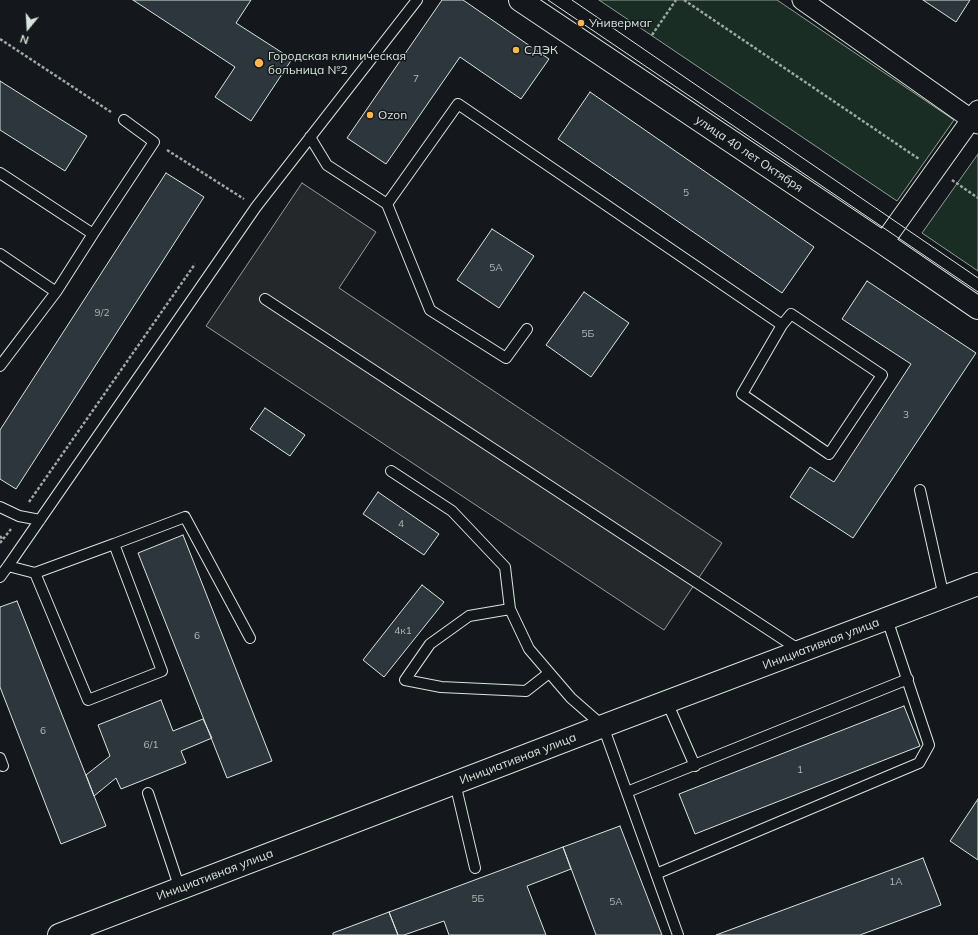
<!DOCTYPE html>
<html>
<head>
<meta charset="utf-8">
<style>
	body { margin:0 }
	#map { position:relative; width:978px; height:935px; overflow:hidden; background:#14181c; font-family:Mulish,sans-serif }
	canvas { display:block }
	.north { position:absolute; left:8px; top:8px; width:40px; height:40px; -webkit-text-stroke:3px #14181c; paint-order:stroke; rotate:198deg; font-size:11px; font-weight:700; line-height:16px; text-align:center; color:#d8e6dc }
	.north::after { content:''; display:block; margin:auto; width:14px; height:18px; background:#d8e6dc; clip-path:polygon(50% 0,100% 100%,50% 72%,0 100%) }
</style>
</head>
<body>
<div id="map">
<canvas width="978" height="935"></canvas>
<div class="north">N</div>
</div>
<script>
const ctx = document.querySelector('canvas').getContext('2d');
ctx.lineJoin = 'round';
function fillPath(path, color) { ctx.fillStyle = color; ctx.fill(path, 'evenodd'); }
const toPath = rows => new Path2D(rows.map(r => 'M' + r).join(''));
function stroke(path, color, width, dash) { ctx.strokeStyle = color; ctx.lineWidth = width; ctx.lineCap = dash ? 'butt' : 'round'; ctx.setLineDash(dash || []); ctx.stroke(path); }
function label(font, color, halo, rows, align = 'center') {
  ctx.font = font + ' Mulish,sans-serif'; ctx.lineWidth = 3; ctx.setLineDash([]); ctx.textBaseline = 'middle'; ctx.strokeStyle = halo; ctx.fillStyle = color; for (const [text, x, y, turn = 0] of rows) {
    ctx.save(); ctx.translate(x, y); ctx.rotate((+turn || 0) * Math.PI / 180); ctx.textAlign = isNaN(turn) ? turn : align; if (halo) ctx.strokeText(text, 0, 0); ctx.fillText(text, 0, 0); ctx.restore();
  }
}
const green = toPath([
	[599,0,777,0,954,120,897,201,599,0],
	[978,154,978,271,922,233,978,154]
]);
const parking = toPath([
	[302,183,376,232,339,288,722,543,664,630,206,326,302,183]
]);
const building = toPath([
	[133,0,251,0,236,23,292,59,251,121,215,97,235,67,133,0],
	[442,0,463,0,549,59,521,99,460,57,386,164,347,138,442,0],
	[923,0,970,0,956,22,923,0],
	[0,81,87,136,65,171,0,130,0,81],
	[590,92,814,247,782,293,558,139,590,92],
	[166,173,204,197,16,489,0,479,0,430,166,173],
	[492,229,534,256,499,308,457,280,492,229],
	[867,281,976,353,853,538,790,497,810,467,834,482,911,364,842,319,867,281],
	[584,292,629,323,591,377,546,345,584,292],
	[265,408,305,435,290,456,250,429,265,408],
	[378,492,439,534,424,555,363,514,378,492],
	[183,535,272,761,227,778,138,553,183,535],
	[422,585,444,602,384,677,363,660,422,585],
	[17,601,106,826,61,844,0,687,0,607,17,601],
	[161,700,173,731,203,719,212,738,181,751,186,763,121,789,116,778,94,796,86,775,110,756,98,725,161,700],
	[904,706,920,746,695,834,679,794,904,706],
	[978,799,978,860,950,841,978,799],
	[620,826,662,935,596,935,563,847,620,826],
	[563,847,571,869,527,886,546,935,449,935,444,921,404,935,398,935,389,912,563,847],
	[923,858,941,905,860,935,716,935,923,858],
	[389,912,398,935,333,935,333,933,389,912]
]);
const path = toPath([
	[684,0,919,159],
	[652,35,676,0],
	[0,39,111,112],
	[167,150,244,199],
	[952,180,978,198],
	[29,502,195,264],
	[0,536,3,540],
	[0,543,11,529]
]);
const lane = toPath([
	[310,137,327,165,387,204,458,104,782,325,791,314,882,375,829,454,742,394,782,325],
	[0,173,93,234,56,292,0,366],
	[387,204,430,310,506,358,527,329],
	[93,234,154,142,124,120],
	[0,254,56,292],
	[265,299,801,651],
	[391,471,452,511,505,567,510,609,529,649,571,698,603,726,678,935],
	[920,490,944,597],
	[0,507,19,516,40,520],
	[114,544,185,517,250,638],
	[8,566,35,573,88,700,162,671,114,544,35,573],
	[0,577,8,566,256,207,417,0],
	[510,609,469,616,430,644,405,680,441,687,526,691,549,673],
	[667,702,695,766],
	[0,758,3,766],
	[455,783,475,868],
	[627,792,908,679],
	[148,793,180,889],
	[656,874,919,763,929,745,887,619]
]);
const street = toPath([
	[802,0,978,124],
	[883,243,978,110]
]);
const secondary = toPath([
	[520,0,883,243,978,308],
	[59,935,603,726,978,584]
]);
const tram = toPath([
	[548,0,978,292],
	[572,0,978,278]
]);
const markers = [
	[581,23,4,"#ffb74d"],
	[516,50,4,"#ffb74d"],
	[259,63,5,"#ffb74d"],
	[370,115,4,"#ffb74d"]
];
const numberNames = [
	["7",416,79],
	["5",686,193],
	["5А",496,268],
	["9/2",102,313],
	["5Б",588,334],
	["3",906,415],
	["4",401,524],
	["4к1",403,631],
	["6",197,636],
	["6",43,731],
	["6/1",151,745],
	["1",800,770],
	["1А",896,882],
	["5Б",478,899],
	["5А",616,902]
];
const poiNames = [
	["Универмаг",589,23],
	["СДЭК",524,50],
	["Городская клиническая",268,56],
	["больница №2",268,70],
	["Ozon",378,115]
];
const streetNames = [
	["улица 40 лет Октября",749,154,34],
	["Инициативная улица",821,644,-21],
	["Инициативная улица",518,759,-21],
	["Инициативная улица",215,875,-21]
];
fillPath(green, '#1a2d24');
stroke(green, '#939e99', 1);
fillPath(parking, '#24282b');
stroke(parking, '#939e99', 1);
fillPath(building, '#2c363c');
stroke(building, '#d8e6dc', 1);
stroke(lane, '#d8e6dc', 12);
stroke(street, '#d8e6dc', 21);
stroke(secondary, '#d8e6dc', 24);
stroke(path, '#9da8a2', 2.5, [3, 2]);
stroke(lane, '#14181c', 10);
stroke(street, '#14181c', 19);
stroke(secondary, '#14181c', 22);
stroke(tram, '#d8e6dc', 1);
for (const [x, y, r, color] of markers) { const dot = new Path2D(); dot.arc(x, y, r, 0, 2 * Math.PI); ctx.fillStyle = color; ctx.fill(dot); stroke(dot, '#14181c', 1.5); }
label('10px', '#adbab4', null, numberNames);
label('12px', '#d8e6dc', '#14181c', poiNames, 'left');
label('12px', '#d8e6dc', '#14181c', streetNames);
</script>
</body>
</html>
